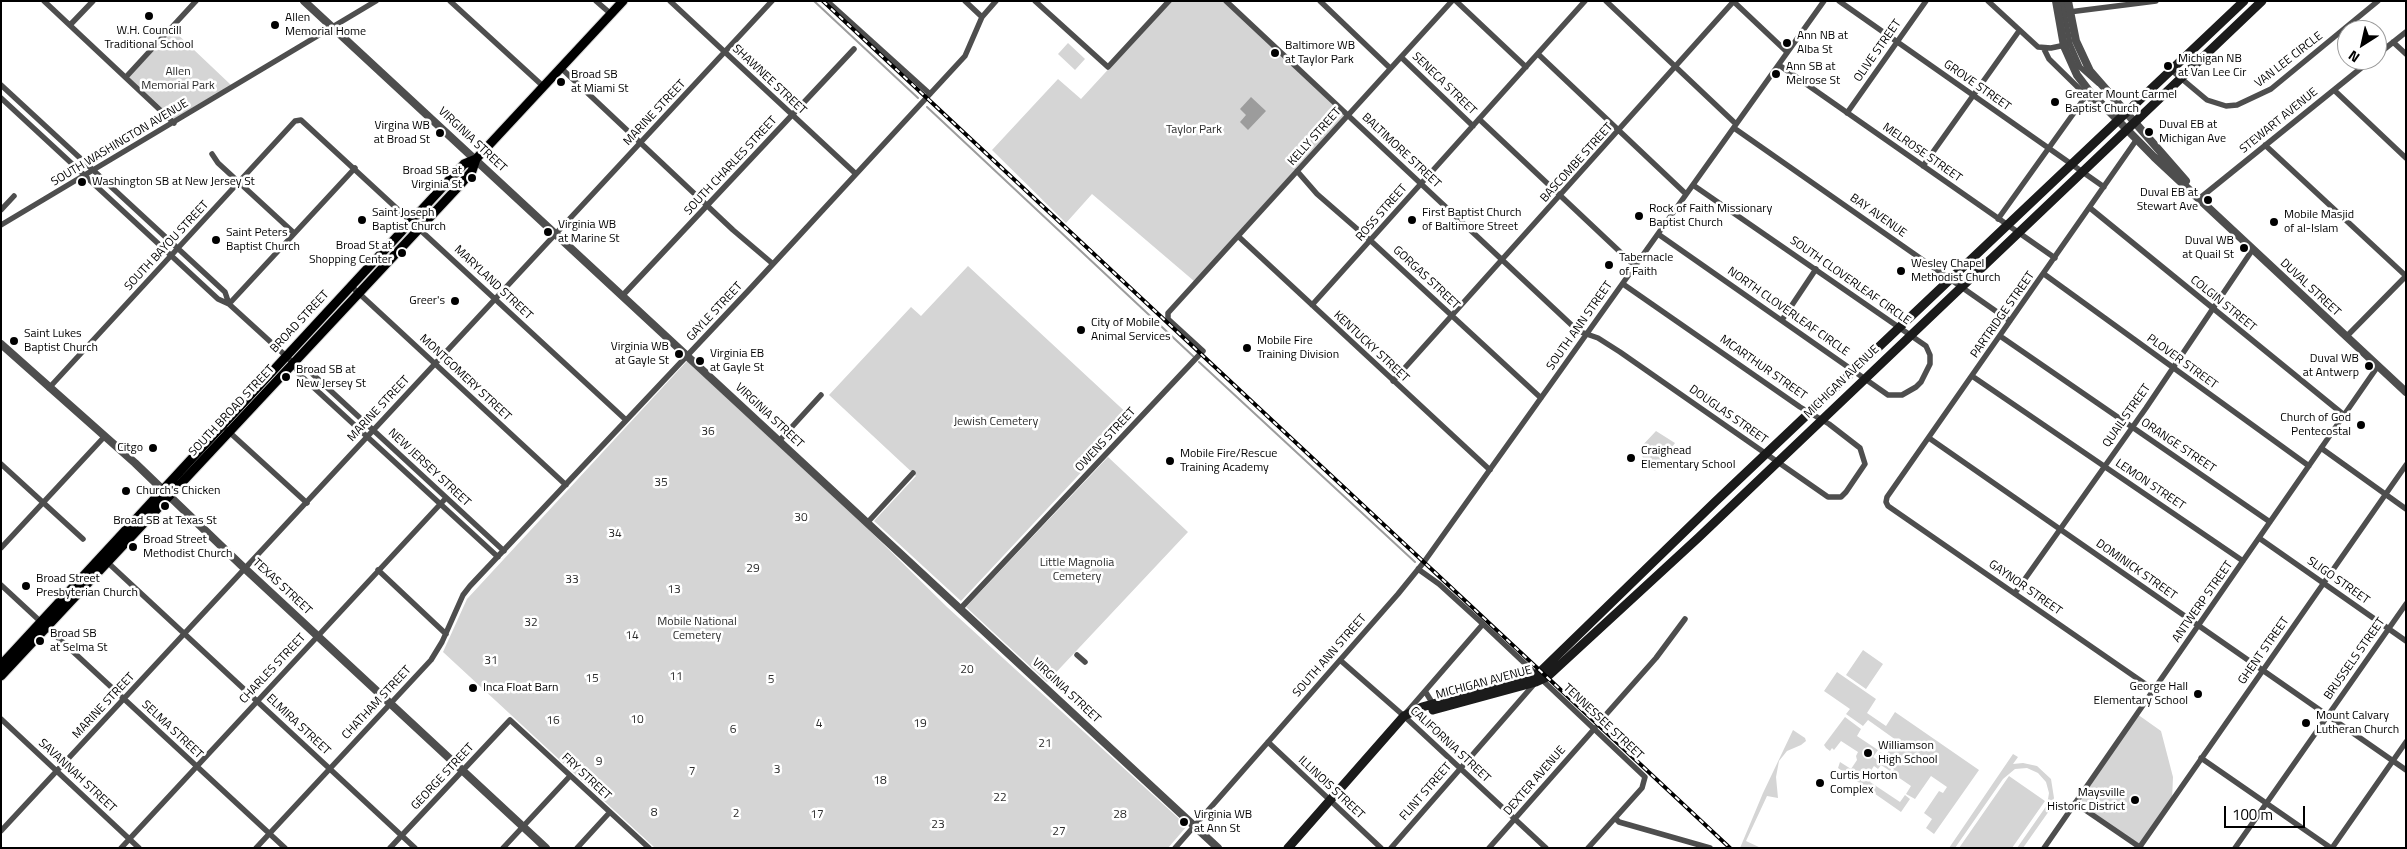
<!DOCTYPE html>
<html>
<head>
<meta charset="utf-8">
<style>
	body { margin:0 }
	#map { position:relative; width:2407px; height:849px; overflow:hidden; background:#fff; font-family:"Titillium Web",sans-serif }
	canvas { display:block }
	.frame { position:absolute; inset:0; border:2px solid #000; pointer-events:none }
	.north { position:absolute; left:2337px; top:20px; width:50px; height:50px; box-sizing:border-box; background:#fff; border:1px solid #999; border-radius:50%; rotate:215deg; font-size:14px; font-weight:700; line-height:20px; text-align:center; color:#000 }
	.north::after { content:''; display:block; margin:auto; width:18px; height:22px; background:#000; clip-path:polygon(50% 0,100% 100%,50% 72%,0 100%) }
	.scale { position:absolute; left:2224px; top:806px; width:81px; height:22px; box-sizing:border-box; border:2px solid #000; border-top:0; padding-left:6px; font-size:15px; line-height:18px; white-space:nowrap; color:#000; -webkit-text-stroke:4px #fff; paint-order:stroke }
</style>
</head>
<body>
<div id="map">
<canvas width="2407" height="849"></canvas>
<div class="frame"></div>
<div class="north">N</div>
<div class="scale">100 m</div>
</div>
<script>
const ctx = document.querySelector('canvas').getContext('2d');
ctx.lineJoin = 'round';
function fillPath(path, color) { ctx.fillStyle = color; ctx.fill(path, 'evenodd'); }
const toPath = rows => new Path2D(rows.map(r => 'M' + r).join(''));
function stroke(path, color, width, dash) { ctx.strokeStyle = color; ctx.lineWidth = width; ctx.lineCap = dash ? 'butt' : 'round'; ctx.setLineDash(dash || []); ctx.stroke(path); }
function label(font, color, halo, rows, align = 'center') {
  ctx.font = font + ' "Titillium Web",sans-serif'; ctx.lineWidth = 5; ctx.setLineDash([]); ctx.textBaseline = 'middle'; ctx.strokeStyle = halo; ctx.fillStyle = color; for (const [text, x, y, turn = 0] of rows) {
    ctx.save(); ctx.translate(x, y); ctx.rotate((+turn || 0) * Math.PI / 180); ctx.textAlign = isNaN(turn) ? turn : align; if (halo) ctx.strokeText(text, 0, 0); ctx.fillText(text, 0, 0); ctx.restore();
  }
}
const green = toPath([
	[1171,1,1224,1,1348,115,1194,281,1092,194,1066,223,992,150,1058,79,1081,99],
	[173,30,231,85,174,119,129,77],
	[1068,43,1085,59,1075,70,1058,54],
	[968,266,1132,418,961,601,874,521,916,476,829,395,911,307,921,316],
	[687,361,868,529,947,607,1187,826,1168,848,655,848,443,652,467,599],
	[1656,431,1675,443,1655,471,1645,465,1640,448],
	[1108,457,1188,532,1047,682,966,607],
	[1863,650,1883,664,1866,689,1846,675],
	[1837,672,1876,699,1867,713,1886,726,1895,712,1979,770,1934,834,1926,828,1932,819,1924,813,1939,791,1943,793,1947,787,1931,776,1915,799,1906,794,1911,786,1892,773,1894,769,1876,757,1880,752,1886,755,1896,740,1868,720,1863,726,1846,714,1850,709,1824,691],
	[2137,714,2161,731,2173,777,2172,800,2140,847,2075,803],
	[1845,717,1861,729,1857,736,1878,750,1873,757,1891,769,1890,771,1881,765,1878,769,1874,766,1868,775,1872,778,1870,782,1900,802,1905,795,1910,799,1901,812,1838,768,1840,762,1851,769,1857,760,1856,756,1858,752,1841,741,1834,750,1832,748,1830,751,1826,748,1824,745],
	[1793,730,1805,738,1806,741,1801,745,1787,751,1779,761,1776,777,1778,798,1767,796,1746,841,1761,848,1740,848,1763,793],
	[2013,754,2018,757,2013,764,2023,763,2037,766,2051,779,2054,798,2049,811,2023,848,2017,848,2047,805,2049,793,2046,782,2038,773,2027,768,2015,769,2003,779,1955,848,1949,848],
	[2009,776,2045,801,2012,848,1959,848]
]);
const water = toPath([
	[1251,97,1266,111,1248,130,1240,122,1246,115,1240,109]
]);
const stream = toPath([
	[814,1,918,98],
	[927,107,1194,357],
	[1199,362,1415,562]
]);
const minor = toPath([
	[44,1,174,123],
	[450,1,544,87],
	[596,1,611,14],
	[670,1,856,174],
	[827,1,930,94],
	[965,1,982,17],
	[1035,1,1108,67,1169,1],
	[1226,1,1578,331,1598,338,1620,352,1828,497,1841,497,1846,492,1865,464,1860,448,1829,424,1800,407,1623,284],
	[1320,1,1390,68],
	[1456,1,1526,67],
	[1606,1,1736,124],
	[1733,1,1787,52],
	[1839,1,2104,187],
	[1988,1,2038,47,2051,48,2070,44],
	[2062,1,2070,44,2080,67,2098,83],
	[2069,12,2156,1],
	[70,25,93,1],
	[2393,42,2406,54],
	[2044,49,2049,59,2098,107,2103,106],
	[1538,54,1686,194],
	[2377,55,2406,32],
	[1401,57,1473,126],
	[1779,65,2055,258],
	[561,68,733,230,773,264],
	[2170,69,2207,100,2226,106,2237,105,2271,89,2378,1],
	[126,77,196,1],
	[1,85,225,292,229,304],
	[2334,90,2406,158],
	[1,98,218,299,229,304,286,356,294,364,299,374,498,557],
	[1847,113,1926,1],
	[1479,119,1635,266],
	[1734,128,2010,321],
	[2137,139,1887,497,1886,502,1888,506,2154,690],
	[2265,145,2406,276],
	[212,154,218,163,294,233],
	[1923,166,2019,31],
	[1297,171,1317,194,1371,241,1541,398],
	[2200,198,2371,60],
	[2090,208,2344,415],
	[1,210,14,196],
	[1998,219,2086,96],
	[1,225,376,1],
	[1658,234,1888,395,1902,395,1916,387,1921,382,1930,364,1930,355,1926,346,1693,185],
	[1239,237,1490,470],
	[2044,274,2309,466],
	[351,286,566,485],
	[623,295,854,49],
	[229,304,355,168],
	[1312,305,1585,1],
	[1782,320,1816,269],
	[2000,336,2270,522],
	[2346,337,2406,276],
	[294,364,306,368,504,551],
	[1972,376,2243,561],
	[1393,381,1734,1],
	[49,388,295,121,301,120,626,420],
	[227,430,307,503],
	[1929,438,2406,770],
	[779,441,821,395],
	[2321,448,2406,509],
	[1,464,83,539],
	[867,523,913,473],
	[2259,538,2406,641],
	[1,548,105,436],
	[105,560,415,848],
	[1418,569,1439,584,1483,624,1645,777,1642,788,1588,848],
	[378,570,446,634],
	[1,585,285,848],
	[2015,593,2146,408,2253,249],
	[960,609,1201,353,1203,351,1168,319,1168,313,1452,1],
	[1077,655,1085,662],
	[1340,660,1404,716,1546,848],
	[1425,691,1433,704],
	[1406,713,1483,624],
	[1,719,139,848],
	[1602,719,1656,658,1685,619],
	[1268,742,1381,848],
	[2201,758,2331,848],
	[2075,803,2141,848],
	[1615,818,1619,822,1710,848],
	[1,831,772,1],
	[121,848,446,498],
	[256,848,431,660,442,642,463,595,470,586,749,290,965,56,982,17,996,1],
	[390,848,510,720,649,848],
	[503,848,570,776],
	[577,848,610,812],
	[1175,848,1398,594,1424,562,1824,1],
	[1391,848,1536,682],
	[1489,848,1595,728],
	[2044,848,2378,366],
	[2139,848,2406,465],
	[2235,848,2406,604],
	[2332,848,2406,742]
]);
const tertiary = toPath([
	[304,1,1218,848],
	[2056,1,2064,46,2077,75,2090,92,2154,157,2406,392],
	[2068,1,2076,41,2090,71,2186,181],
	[1,344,135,463,241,565,546,848]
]);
const secondary = toPath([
	[1433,710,1536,682,1547,677,1698,538,2262,1],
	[1288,848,1404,716,1422,707,1533,676,1541,671,1715,502,2244,1]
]);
const primary = toPath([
	[1,665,464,164,476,159,623,1],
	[1,676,460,185,472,171,476,159]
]);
const rail = toPath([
	[823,1,1730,848]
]);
const markers = [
	[149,16,5,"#000"],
	[275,25,5,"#000"],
	[1787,43,5,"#000"],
	[1275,53,5,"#000"],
	[2168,66,5,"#000"],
	[1776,74,5,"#000"],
	[561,82,5,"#000"],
	[2055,102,5,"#000"],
	[2149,132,5,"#000"],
	[440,133,5,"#000"],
	[472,178,5,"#000"],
	[82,182,5,"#000"],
	[2208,200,5,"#000"],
	[1639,216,5,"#000"],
	[362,220,5,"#000"],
	[1412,220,5,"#000"],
	[2274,222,5,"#000"],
	[548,232,5,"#000"],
	[216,240,5,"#000"],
	[2244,248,5,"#000"],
	[402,253,5,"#000"],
	[1609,265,5,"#000"],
	[1901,271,5,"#000"],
	[455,301,5,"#000"],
	[1081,330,5,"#000"],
	[14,341,5,"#000"],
	[1247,348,5,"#000"],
	[679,354,5,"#000"],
	[700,361,5,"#000"],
	[2369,366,5,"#000"],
	[286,377,5,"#000"],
	[2361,425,5,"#000"],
	[153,448,5,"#000"],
	[1631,458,5,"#000"],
	[1170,461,5,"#000"],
	[126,491,5,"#000"],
	[165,506,5,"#000"],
	[133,547,5,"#000"],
	[26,586,5,"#000"],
	[40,641,5,"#000"],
	[473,688,5,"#000"],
	[2198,694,5,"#000"],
	[2306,723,5,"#000"],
	[1868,753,5,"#000"],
	[1820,783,5,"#000"],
	[2135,800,5,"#000"],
	[1184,822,5,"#000"]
];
const poiNames = [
	["Allen",285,18],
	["Memorial Home",285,32],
	["W.H. Councill",149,31,"center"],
	["Traditional School",149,45,"center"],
	["Ann NB at",1797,36],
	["Alba St",1797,50],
	["Baltimore WB",1285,46],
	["at Taylor Park",1285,60],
	["Michigan NB",2178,59],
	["at Van Lee Cir",2178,73],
	["Ann SB at",1786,67],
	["Melrose St",1786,81],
	["Broad SB",571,75],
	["at Miami St",571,89],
	["Greater Mount Carmel",2065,95],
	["Baptist Church",2065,109],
	["Duval EB at",2159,125],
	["Michigan Ave",2159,139],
	["Virgina WB",430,126,"right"],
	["at Broad St",430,140,"right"],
	["Broad SB at",462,171,"right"],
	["Virginia St",462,185,"right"],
	["Washington SB at New Jersey St",92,182],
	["Duval EB at",2198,193,"right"],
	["Stewart Ave",2198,207,"right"],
	["Rock of Faith Missionary",1649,209],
	["Baptist Church",1649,223],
	["Saint Joseph",372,213],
	["Baptist Church",372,227],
	["First Baptist Church",1422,213],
	["of Baltimore Street",1422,227],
	["Mobile Masjid",2284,215],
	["of al-Islam",2284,229],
	["Virginia WB",558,225],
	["at Marine St",558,239],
	["Saint Peters",226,233],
	["Baptist Church",226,247],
	["Duval WB",2234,241,"right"],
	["at Quail St",2234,255,"right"],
	["Broad St at",392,246,"right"],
	["Shopping Center",392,260,"right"],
	["Tabernacle",1619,258],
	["of Faith",1619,272],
	["Wesley Chapel",1911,264],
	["Methodist Church",1911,278],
	["Greer's",445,301,"right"],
	["City of Mobile",1091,323],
	["Animal Services",1091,337],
	["Saint Lukes",24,334],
	["Baptist Church",24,348],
	["Mobile Fire",1257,341],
	["Training Division",1257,355],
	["Virginia WB",669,347,"right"],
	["at Gayle St",669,361,"right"],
	["Virginia EB",710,354],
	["at Gayle St",710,368],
	["Duval WB",2359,359,"right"],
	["at Antwerp",2359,373,"right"],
	["Broad SB at",296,370],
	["New Jersey St",296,384],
	["Church of God",2351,418,"right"],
	["Pentecostal",2351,432,"right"],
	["Citgo",143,448,"right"],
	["Craighead",1641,451],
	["Elementary School",1641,465],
	["Mobile Fire/Rescue",1180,454],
	["Training Academy",1180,468],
	["Church's Chicken",136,491],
	["Broad SB at Texas St",165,521,"center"],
	["Broad Street",143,540],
	["Methodist Church",143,554],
	["Broad Street",36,579],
	["Presbyterian Church",36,593],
	["Broad SB",50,634],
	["at Selma St",50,648],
	["George Hall",2188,687,"right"],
	["Elementary School",2188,701,"right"],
	["Inca Float Barn",483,688],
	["Mount Calvary",2316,716],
	["Lutheran Church",2316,730],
	["Williamson",1878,746],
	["High School",1878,760],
	["Curtis Horton",1830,776],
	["Complex",1830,790],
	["Maysville",2125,793,"right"],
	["Historic District",2125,807,"right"],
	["Virginia WB",1194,815],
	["at Ann St",1194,829]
];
const streetNames = [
	["OLIVE STREET",1878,51,-55],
	["VAN LEE CIRCLE",2289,60,-38],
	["SHAWNEE STREET",769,80,43],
	["SENECA STREET",1444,84,44],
	["GROVE STREET",1977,86,35],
	["MARINE STREET",655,113,-47],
	["STEWART AVENUE",2279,121,-39],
	["KELLY STREET",1315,137,-48],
	["VIRGINIA STREET",472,140,43],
	["SOUTH WASHINGTON AVENUE",120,143,-31],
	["BALTIMORE STREET",1401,151,43],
	["MELROSE STREET",1922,153,35],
	["BASCOMBE STREET",1577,163,-48],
	["SOUTH CHARLES STREET",731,166,-47],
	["ROSS STREET",1382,213,-49],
	["BAY AVENUE",1878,216,35],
	["SOUTH BAYOU STREET",167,246,-47],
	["GORGAS STREET",1426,278,43],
	["SOUTH CLOVERLEAF CIRCLE",1850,281,35],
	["MARYLAND STREET",493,283,43],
	["DUVAL STREET",2310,288,43],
	["COLGIN STREET",2223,304,39],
	["GAYLE STREET",715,312,-47],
	["NORTH CLOVERLEAF CIRCLE",1788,312,35],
	["PARTRIDGE STREET",2003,315,-55],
	["BROAD STREET",300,322,-47],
	["SOUTH ANN STREET",1580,326,-55],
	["KENTUCKY STREET",1371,347,43],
	["PLOVER STREET",2182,362,36],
	["MCARTHUR STREET",1763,368,35],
	["MONTGOMERY STREET",465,378,43],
	["MICHIGAN AVENUE",1842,382,-44],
	["MARINE STREET",379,409,-47],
	["SOUTH BROAD STREET",232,411,-47],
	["DOUGLAS STREET",1728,415,35],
	["VIRGINIA STREET",769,416,43],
	["QUAIL STREET",2127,416,-55],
	["OWENS STREET",1106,440,-47],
	["ORANGE STREET",2178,446,34],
	["NEW JERSEY STREET",429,468,43],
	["LEMON STREET",2150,485,34],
	["DOMINICK STREET",2136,570,35],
	["SLIGO STREET",2338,581,35],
	["TEXAS STREET",282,587,43],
	["GAYNOR STREET",2025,588,35],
	["ANTWERP STREET",2203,602,-55],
	["GHENT STREET",2264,651,-55],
	["SOUTH ANN STREET",1330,656,-49],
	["BRUSSELS STREET",2355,659,-55],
	["CHARLES STREET",273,669,-47],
	["MICHIGAN AVENUE",1484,683,-15],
	["VIRGINIA STREET",1066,691,43],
	["CHATHAM STREET",377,703,-47],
	["MARINE STREET",104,706,-47],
	["TENNESSEE STREET",1603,722,43],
	["ELMIRA STREET",298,725,43],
	["SELMA STREET",172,730,43],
	["CALIFORNIA STREET",1450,745,43],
	["SAVANNAH STREET",77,776,43],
	["GEORGE STREET",443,777,-47],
	["FRY STREET",586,777,43],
	["DEXTER AVENUE",1535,781,-49],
	["ILLINOIS STREET",1331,788,43],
	["FLINT STREET",1426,792,-49]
];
const parkNames = [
	["Allen",178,72],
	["Memorial Park",178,86],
	["Taylor Park",1194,130],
	["Jewish Cemetery",996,422],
	["36",708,432],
	["35",661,483],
	["30",801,518],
	["34",615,534],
	["Little Magnolia",1077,563],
	["Cemetery",1077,577],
	["29",753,569],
	["33",572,580],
	["13",674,590],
	["Mobile National",697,622],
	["Cemetery",697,636],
	["32",531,623],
	["14",632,636],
	["31",491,661],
	["20",967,670],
	["11",676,677],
	["15",592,679],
	["5",771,680],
	["10",637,720],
	["16",553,721],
	["4",819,724],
	["19",920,724],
	["6",733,730],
	["21",1045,744],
	["9",599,762],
	["3",777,770],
	["7",692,772],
	["18",880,781],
	["22",1000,798],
	["8",654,813],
	["2",736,814],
	["17",817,815],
	["28",1120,815],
	["23",938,825],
	["27",1059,832]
];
fillPath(green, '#d5d5d5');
fillPath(water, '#9c9c9c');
stroke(stream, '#9c9c9c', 2);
stroke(primary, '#dbdbdb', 11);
stroke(minor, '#4e4e4e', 5.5);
stroke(tertiary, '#4e4e4e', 8);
stroke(secondary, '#1b1b1b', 9);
stroke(primary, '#000', 9);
stroke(rail, '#000', 4);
stroke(rail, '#fff', 2, [5.5]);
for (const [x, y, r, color] of markers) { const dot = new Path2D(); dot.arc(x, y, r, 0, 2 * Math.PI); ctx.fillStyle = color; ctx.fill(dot); stroke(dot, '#fff', 2); }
label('12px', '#000', '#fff', poiNames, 'left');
label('12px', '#000', '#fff', streetNames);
label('12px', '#2c2c2c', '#fff', parkNames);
</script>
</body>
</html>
